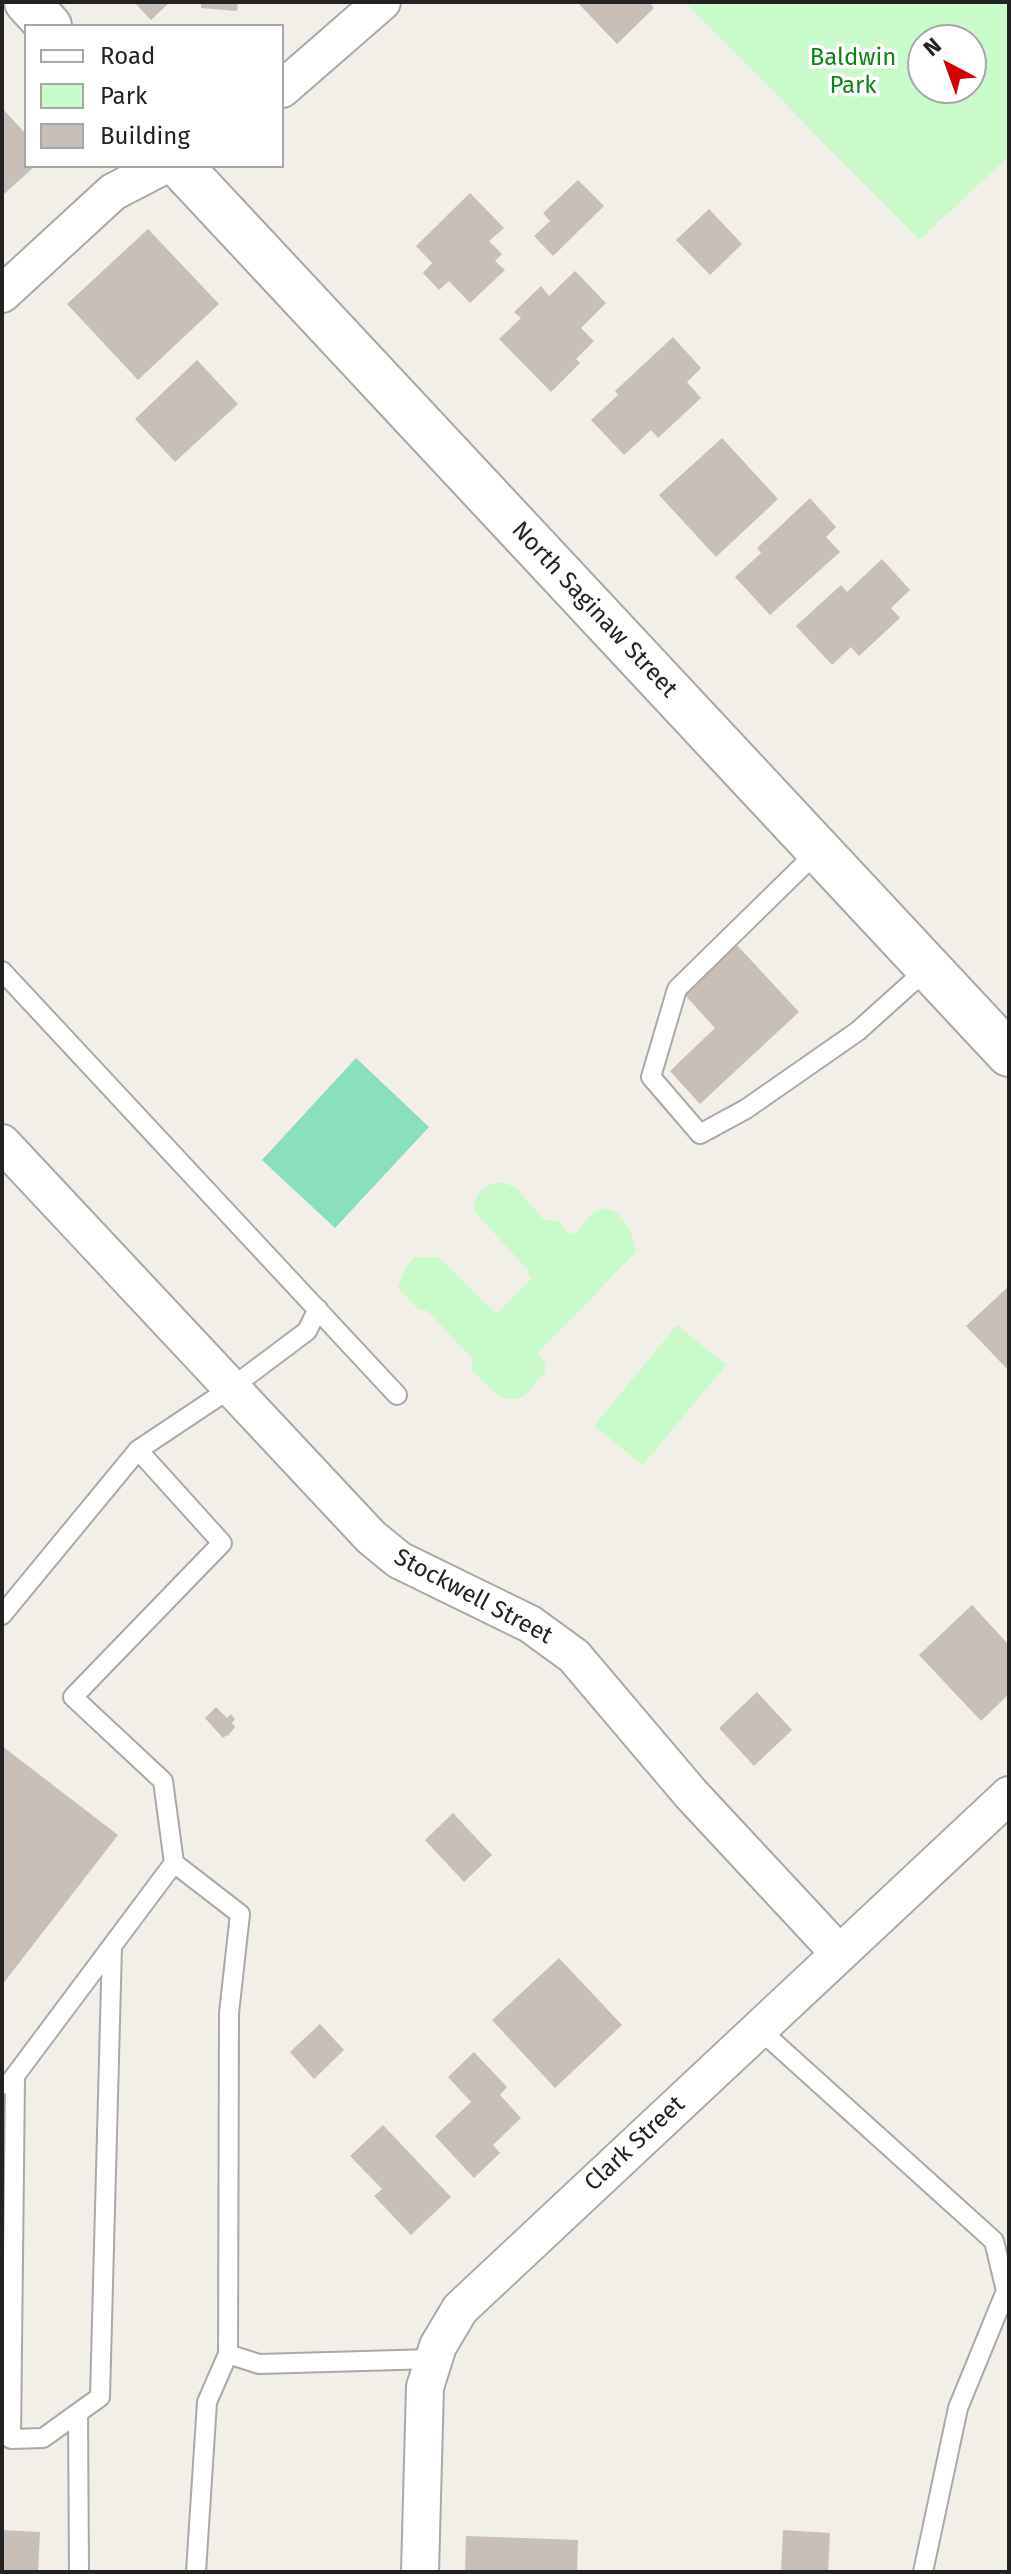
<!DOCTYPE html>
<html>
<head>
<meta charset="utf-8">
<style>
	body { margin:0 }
	#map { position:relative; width:1011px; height:2574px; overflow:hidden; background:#f2efe9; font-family:"Fira Sans",sans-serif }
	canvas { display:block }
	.frame { position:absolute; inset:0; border:4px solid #222; pointer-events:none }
	.legend { position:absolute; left:24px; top:24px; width:260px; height:144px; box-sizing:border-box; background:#fff; border:2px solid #a7a7a7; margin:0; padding:10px 14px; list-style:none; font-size:24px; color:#222 }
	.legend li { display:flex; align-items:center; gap:16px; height:40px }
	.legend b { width:40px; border:2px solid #a7a7a7 }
	.north { position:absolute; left:907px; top:24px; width:80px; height:80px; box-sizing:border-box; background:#fff; border:2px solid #a7a7a7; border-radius:50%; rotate:319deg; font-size:22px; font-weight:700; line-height:32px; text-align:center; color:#222 }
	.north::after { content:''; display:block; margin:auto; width:28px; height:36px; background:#d40000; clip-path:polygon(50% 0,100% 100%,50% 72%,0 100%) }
</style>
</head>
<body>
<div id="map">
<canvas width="1011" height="2574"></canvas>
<div class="frame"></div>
<ul class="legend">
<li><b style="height:10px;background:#fff"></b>Road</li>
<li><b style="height:22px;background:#c8facc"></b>Park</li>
<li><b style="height:22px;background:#c7bfb8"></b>Building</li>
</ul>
<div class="north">N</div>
</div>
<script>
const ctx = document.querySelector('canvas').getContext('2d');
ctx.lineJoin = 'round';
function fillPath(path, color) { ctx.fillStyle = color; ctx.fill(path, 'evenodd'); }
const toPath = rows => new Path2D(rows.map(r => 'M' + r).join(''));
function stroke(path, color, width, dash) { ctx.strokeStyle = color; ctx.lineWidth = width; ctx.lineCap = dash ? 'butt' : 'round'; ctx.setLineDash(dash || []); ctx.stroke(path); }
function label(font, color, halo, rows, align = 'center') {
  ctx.font = font + ' "Fira Sans",sans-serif'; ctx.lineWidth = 7; ctx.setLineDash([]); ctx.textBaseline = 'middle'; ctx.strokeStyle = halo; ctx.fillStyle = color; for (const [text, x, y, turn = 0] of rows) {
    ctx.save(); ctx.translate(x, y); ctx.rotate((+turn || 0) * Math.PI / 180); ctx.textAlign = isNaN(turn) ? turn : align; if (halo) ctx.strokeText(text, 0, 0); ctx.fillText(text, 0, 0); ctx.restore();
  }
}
const park = toPath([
	[685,2,1009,2,1009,156,919,240],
	[923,40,971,40,971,88,923,88],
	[500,1182,515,1187,544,1220,558,1221,569,1234,577,1232,593,1212,606,1208,617,1213,630,1229,636,1252,537,1354,545,1363,545,1372,527,1393,518,1399,501,1398,471,1369,473,1360,428,1311,419,1310,398,1288,405,1268,415,1257,438,1257,497,1314,531,1279,527,1269,473,1210,477,1195,489,1184],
	[677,1325,726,1365,643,1465,594,1426]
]);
const pitch = toPath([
	[356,1058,429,1127,335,1228,262,1160]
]);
const building = toPath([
	[134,2,170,2,151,20],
	[201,2,238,2,237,11,201,8],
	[577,2,649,2,654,8,617,44],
	[2,108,26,134,26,166,35,166,2,196],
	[578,180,604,206,553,256,534,236,550,221,543,213],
	[470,193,504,228,489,241,502,254,495,261,505,270,470,303,449,281,439,290,423,273,432,263,416,246],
	[709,209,742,244,710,275,676,240],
	[148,229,219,304,138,380,67,304],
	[575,271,606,303,581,328,594,341,576,359,580,363,551,392,499,339,521,318,514,312,541,286,549,296],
	[673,337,701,368,687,382,701,398,658,438,651,430,624,455,591,420,618,395,615,391],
	[197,360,238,404,175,462,135,419],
	[722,438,778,499,716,557,659,495],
	[810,498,836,527,826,537,840,552,770,615,735,577,761,553,757,548],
	[882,559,910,590,891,608,900,618,859,656,851,647,832,665,796,626,841,585,847,592],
	[736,944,799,1012,700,1104,670,1071,715,1028,683,993],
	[1009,1286,1009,1371,966,1326],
	[972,1605,1009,1645,1009,1694,981,1721,919,1655],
	[757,1692,792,1730,754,1766,719,1728],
	[216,1707,227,1718,231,1714,235,1719,232,1723,235,1727,228,1736,227,1735,223,1738,205,1718],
	[2,1746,118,1835,2,1985],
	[453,1813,492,1855,464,1882,425,1840],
	[559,1958,622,2025,555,2088,492,2020],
	[320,2024,344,2050,314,2079,290,2052],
	[474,2052,507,2087,500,2095,521,2118,493,2145,500,2153,474,2178,435,2136,471,2102,448,2077],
	[383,2125,451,2197,411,2235,374,2196,382,2189,350,2156],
	[2,2530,40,2532,38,2572,2,2572],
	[783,2530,830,2533,828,2572,781,2572],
	[466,2536,578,2540,577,2572,465,2572]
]);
const service = toPath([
	[819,850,677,989,651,1077,700,1134,746,1109,858,1031,928,968],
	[2,971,397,1395],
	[2,1615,138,1450,231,1388,307,1331,318,1309],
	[174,1863,240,1914,229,2013,228,2354,207,2402,196,2572],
	[758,2028,994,2241,1006,2291,958,2408,923,2572],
	[15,2077,11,2439,43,2438,100,2397,112,1946],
	[8,2085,174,1863,163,1781,73,1697,222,1543,138,1450],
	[228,2354,259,2364,433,2359],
	[78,2413,79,2572]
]);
const minor = toPath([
	[282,89,382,2],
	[2,294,113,192,163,166],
	[2,1143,371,1537,399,1560,530,1624,574,1656,691,1794,839,1953],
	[420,2572,425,2387,438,2346,460,2309,1009,1795]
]);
const tertiary = toPath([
	[27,2,49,26],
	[180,166,1009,1054]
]);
const parkNames = [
	["Baldwin",853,58],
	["Park",853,86]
];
const streetNames = [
	["North Saginaw Street",594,610,47],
	["Stockwell Street",473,1597,28],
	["Clark Street",635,2144,-43]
];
fillPath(park, '#c8facc');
fillPath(pitch, '#88e0be');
fillPath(building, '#c7bfb8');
stroke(service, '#a9a9a9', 22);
stroke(minor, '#a9a9a9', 40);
stroke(tertiary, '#a9a9a9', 48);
stroke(service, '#fff', 18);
stroke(minor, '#fff', 36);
stroke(tertiary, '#fff', 44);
label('24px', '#0c8416', '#fff', parkNames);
label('24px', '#222', '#fff', streetNames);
</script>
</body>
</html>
